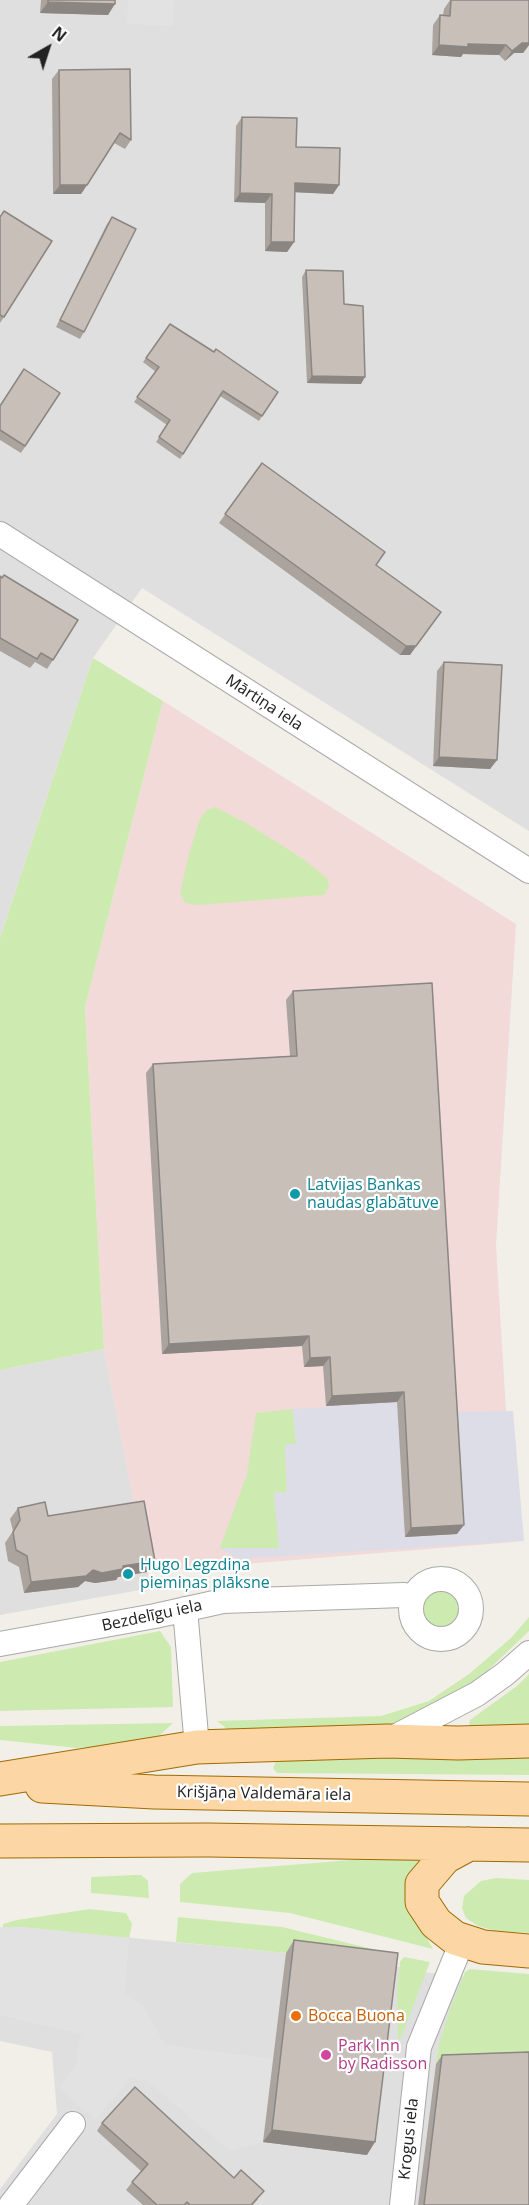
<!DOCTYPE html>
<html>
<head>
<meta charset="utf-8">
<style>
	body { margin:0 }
	#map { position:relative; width:529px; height:2205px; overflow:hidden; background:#f2efe9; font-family:"Open Sans",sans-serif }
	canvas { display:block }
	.north { position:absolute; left:18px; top:18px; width:60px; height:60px; -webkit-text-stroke:4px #fff; paint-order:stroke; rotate:39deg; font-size:16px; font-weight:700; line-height:24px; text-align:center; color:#222 }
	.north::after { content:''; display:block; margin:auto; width:21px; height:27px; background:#222; clip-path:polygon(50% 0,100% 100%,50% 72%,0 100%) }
</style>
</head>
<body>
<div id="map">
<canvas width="529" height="2205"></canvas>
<div class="north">N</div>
</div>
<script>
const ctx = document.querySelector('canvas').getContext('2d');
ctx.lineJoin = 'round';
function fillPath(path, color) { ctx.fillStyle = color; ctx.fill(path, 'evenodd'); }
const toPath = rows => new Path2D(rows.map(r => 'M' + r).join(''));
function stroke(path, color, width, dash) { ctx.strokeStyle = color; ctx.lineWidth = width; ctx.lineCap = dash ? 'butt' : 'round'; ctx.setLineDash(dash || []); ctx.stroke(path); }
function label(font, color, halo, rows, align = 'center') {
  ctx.font = font + ' "Open Sans",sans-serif'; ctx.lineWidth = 4.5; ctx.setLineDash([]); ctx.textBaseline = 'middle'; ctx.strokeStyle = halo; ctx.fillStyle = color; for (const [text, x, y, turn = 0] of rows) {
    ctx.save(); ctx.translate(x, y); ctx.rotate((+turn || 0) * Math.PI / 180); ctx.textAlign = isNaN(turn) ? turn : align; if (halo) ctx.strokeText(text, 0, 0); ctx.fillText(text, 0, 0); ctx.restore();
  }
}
const residential = toPath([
	[0,0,529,0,529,831,142,588,93,658,0,938],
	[104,1349,151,1588,0,1615,0,1370],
	[21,1927,286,1953,389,1965,422,1972,529,1983,529,2205,0,2205,0,2189,57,2114,52,2052,0,2041,0,1929]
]);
const commercial = toPath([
	[163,701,516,924,496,1246,514,1542,147,1572,104,1349,85,1007]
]);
const grass = toPath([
	[93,658,163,701,85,1007,104,1349,0,1370,0,938],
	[215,807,248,824,303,859,327,878,329,887,324,895,198,905,185,903,180,893,190,850,200,819,207,810],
	[293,1409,296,1444,285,1444,287,1492,274,1493,279,1548,220,1548,247,1474,256,1413],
	'420 1608a22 22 0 1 1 44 0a22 22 0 1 1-44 0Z',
	[529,1617,529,1631,479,1679,444,1706,404,1723,375,1728,232,1733,217,1721,381,1716,429,1701,469,1674,511,1638],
	[160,1631,171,1647,173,1707,0,1711,0,1662],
	[529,1674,529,1725,474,1728,469,1724,470,1720,517,1686],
	[173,1723,153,1742,77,1748,0,1740,0,1726],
	[529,1755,529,1775,277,1773,273,1768,276,1761],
	[363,1859,428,1859,414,1916,433,1949,290,1913,180,1902,180,1884,192,1873],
	[134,1875,141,1875,148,1881,149,1898,91,1893,91,1877],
	[496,1878,529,1880,529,1933,496,1931,478,1926,466,1918,462,1908,464,1896,481,1881],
	[90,1909,126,1913,132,1924,129,1938,21,1927,3,1929,3,1924,17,1920],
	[178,1917,282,1927,385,1952,286,1953,176,1942],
	[404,1957,430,1962,401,2038,398,2039,397,1992,400,1962],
	[470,1969,529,1974,529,2060,436,2064,439,2044,450,2009,465,1972]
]);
const parking = toPath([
	[128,0,174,0,173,26,127,24],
	[0,1927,21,1927,129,1938,125,1993,144,2007,165,2045,273,2059,263,2142,230,2151,146,2080,130,2079,95,2120,59,2088,75,2067,81,2034,0,2015]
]);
const plaza = toPath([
	[397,1402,405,1536,450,1412,513,1411,524,1541,238,1559,220,1548,279,1548,274,1493,287,1492,285,1444,296,1444,293,1409]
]);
const minor = toPath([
	[0,534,529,871],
	'411 1609a30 30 0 1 1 60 0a30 30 0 1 1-60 0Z',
	[185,1609,197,1747],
	[0,1644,155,1616,223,1601,404,1595,412,1599],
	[389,1740,477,1694,505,1674,529,1653],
	[11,2205,73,2124],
	[402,2205,419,2047,459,1949,468,1942]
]);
const primary = toPath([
	[0,1779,197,1747,387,1741,458,1743,529,1741],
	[42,1786,154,1792,529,1799],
	[0,1841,208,1840,529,1845],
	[469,1844,445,1857,422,1884,422,1902,436,1923,455,1938,483,1947,529,1951]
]);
const wall = toPath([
	[41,0,115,0,108,15,40,13],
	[450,0,529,0,529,45,523,53,514,53,505,61,499,55,463,54,461,57,432,55,433,25,440,15,443,15,444,9],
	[59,70,131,140,125,149,114,143,81,194,53,194,52,79],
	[242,117,339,185,333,194,295,192,294,242,287,252,265,251,265,203,234,202,236,126],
	[0,216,4,317,0,323],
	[112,217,84,332,80,339,56,327,107,224],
	[306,270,344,304,361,384,307,383,302,277],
	[170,324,278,392,259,421,220,396,180,459,156,442,167,425,134,402,156,372,143,362],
	[60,393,21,453,0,440,0,405],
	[262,463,376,565,410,655,400,655,219,523],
	[0,576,53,660,47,669,35,662,30,668,0,651],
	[444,662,497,760,490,769,433,766,437,671],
	[293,991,457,1534,405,1537,397,1402,326,1406,323,1366,304,1367,302,1346,162,1354,146,1073,153,1064,290,1056,286,1000],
	[18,1508,48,1516,147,1572,118,1577,116,1580,95,1583,85,1581,78,1587,24,1593,19,1567,8,1561,5,1543,13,1531,10,1519],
	[294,1940,367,2155,263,2142,286,1953],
	[442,2055,529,2205,418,2205,436,2064],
	[102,2123,234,2178,258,2199,253,2205,143,2205,126,2190,141,2171,97,2131]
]);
const shadedWall = toPath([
	[48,2,115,4,108,15,40,13],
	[522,43,529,43,529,45,523,53,514,53,505,61,512,51],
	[468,44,506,45,499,55,463,54,461,57,432,55,439,45],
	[295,183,339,185,333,194,289,192],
	[60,185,87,185,81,194,53,194],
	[240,193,272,194,265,203,234,202],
	[271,242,294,242,287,252,265,251],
	[312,376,365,377,361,384,307,383],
	[441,612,410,655,400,655,406,646],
	[439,757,497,760,490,769,433,766],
	[309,1336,302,1346,162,1354,169,1344],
	[330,1357,323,1366,304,1367,310,1358],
	[404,1392,397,1402,326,1406,332,1396],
	[464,1525,457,1534,405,1537,411,1528],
	[155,1561,147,1572,118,1577,116,1580,95,1583,85,1581,78,1587,24,1593,31,1582,93,1570],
	[272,2130,375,2142,367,2155,263,2142]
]);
const building = toPath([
	[48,0,115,0,115,4,48,2,48,0],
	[451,0,529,0,529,43,522,43,512,51,506,45,468,44,468,47,439,45,440,15,450,16,451,0],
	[130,69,131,140,120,133,87,185,60,185,59,70,130,69],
	[242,117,297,118,296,147,340,148,339,185,295,183,294,242,271,242,272,194,240,193,242,117],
	[4,211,52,241,4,317,0,315,0,217,4,211],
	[112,217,136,229,84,332,60,320,112,217],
	[306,270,343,271,344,304,363,306,365,377,312,376,306,270],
	[170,324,214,352,216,349,278,392,262,416,223,391,183,454,159,437,170,420,137,397,159,367,146,358,170,324],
	[24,369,60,393,25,446,0,430,0,406,24,369],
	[262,463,385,552,376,565,441,612,416,646,406,646,225,514,262,463],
	[4,575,78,620,53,660,41,653,37,659,0,638,0,576,2,578,4,575],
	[444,662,502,665,497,760,439,757,444,662],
	[432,983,464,1525,411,1528,404,1392,332,1396,330,1357,310,1358,309,1336,169,1344,153,1064,297,1056,293,991,432,983],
	[144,1501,155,1561,123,1566,123,1569,102,1573,93,1570,86,1576,31,1582,27,1556,16,1550,13,1532,20,1520,18,1508,45,1502,48,1516,144,1501],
	[294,1940,398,1953,375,2142,272,2130,294,1940],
	[529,2052,529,2205,424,2205,442,2055,529,2052],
	[135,2087,234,2178,241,2170,264,2191,251,2205,190,2205,187,2202,184,2205,157,2205,132,2182,148,2164,102,2123,135,2087]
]);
const markers = [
	[295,1194,6,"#0f9aa8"],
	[128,1574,6,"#0f9aa8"],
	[296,2016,6,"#e8710a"],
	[326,2055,6,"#d1479c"]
];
const streetNames = [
	["Mārtiņa iela",264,703,33],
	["Bezdelīgu iela",152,1616,-12],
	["Krišjāņa Valdemāra iela",264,1794,1],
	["Krogus iela",409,2139,-84]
];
const cultureNames = [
	["Latvijas Bankas",307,1185],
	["naudas glabātuve",307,1203],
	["Hugo Legzdiņa",140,1565],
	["piemiņas plāksne",140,1583]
];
const foodNames = [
	["Bocca Buona",308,2016]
];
const hotelNames = [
	["Park Inn",338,2046],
	["by Radisson",338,2064]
];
fillPath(residential, '#e0dfdf');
fillPath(commercial, '#f2dad9');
fillPath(grass, '#cdebb0');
fillPath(parking, '#e2e2e2');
fillPath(plaza, '#dddde8');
stroke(minor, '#a9a9a9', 26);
stroke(primary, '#a06b00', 35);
stroke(minor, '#fff', 24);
stroke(primary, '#fcd6a4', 33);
fillPath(wall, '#aba49e');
fillPath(shadedWall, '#8b8681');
fillPath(building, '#c7bfb8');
stroke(building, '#8b8681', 1.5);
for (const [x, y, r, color] of markers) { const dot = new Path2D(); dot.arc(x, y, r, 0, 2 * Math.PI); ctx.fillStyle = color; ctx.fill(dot); stroke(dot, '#fff', 2); }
label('16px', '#222', '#fff', streetNames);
label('16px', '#0d838f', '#fff', cultureNames, 'left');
label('16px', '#c56008', '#fff', foodNames, 'left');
label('16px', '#b23c85', '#fff', hotelNames, 'left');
</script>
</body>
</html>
